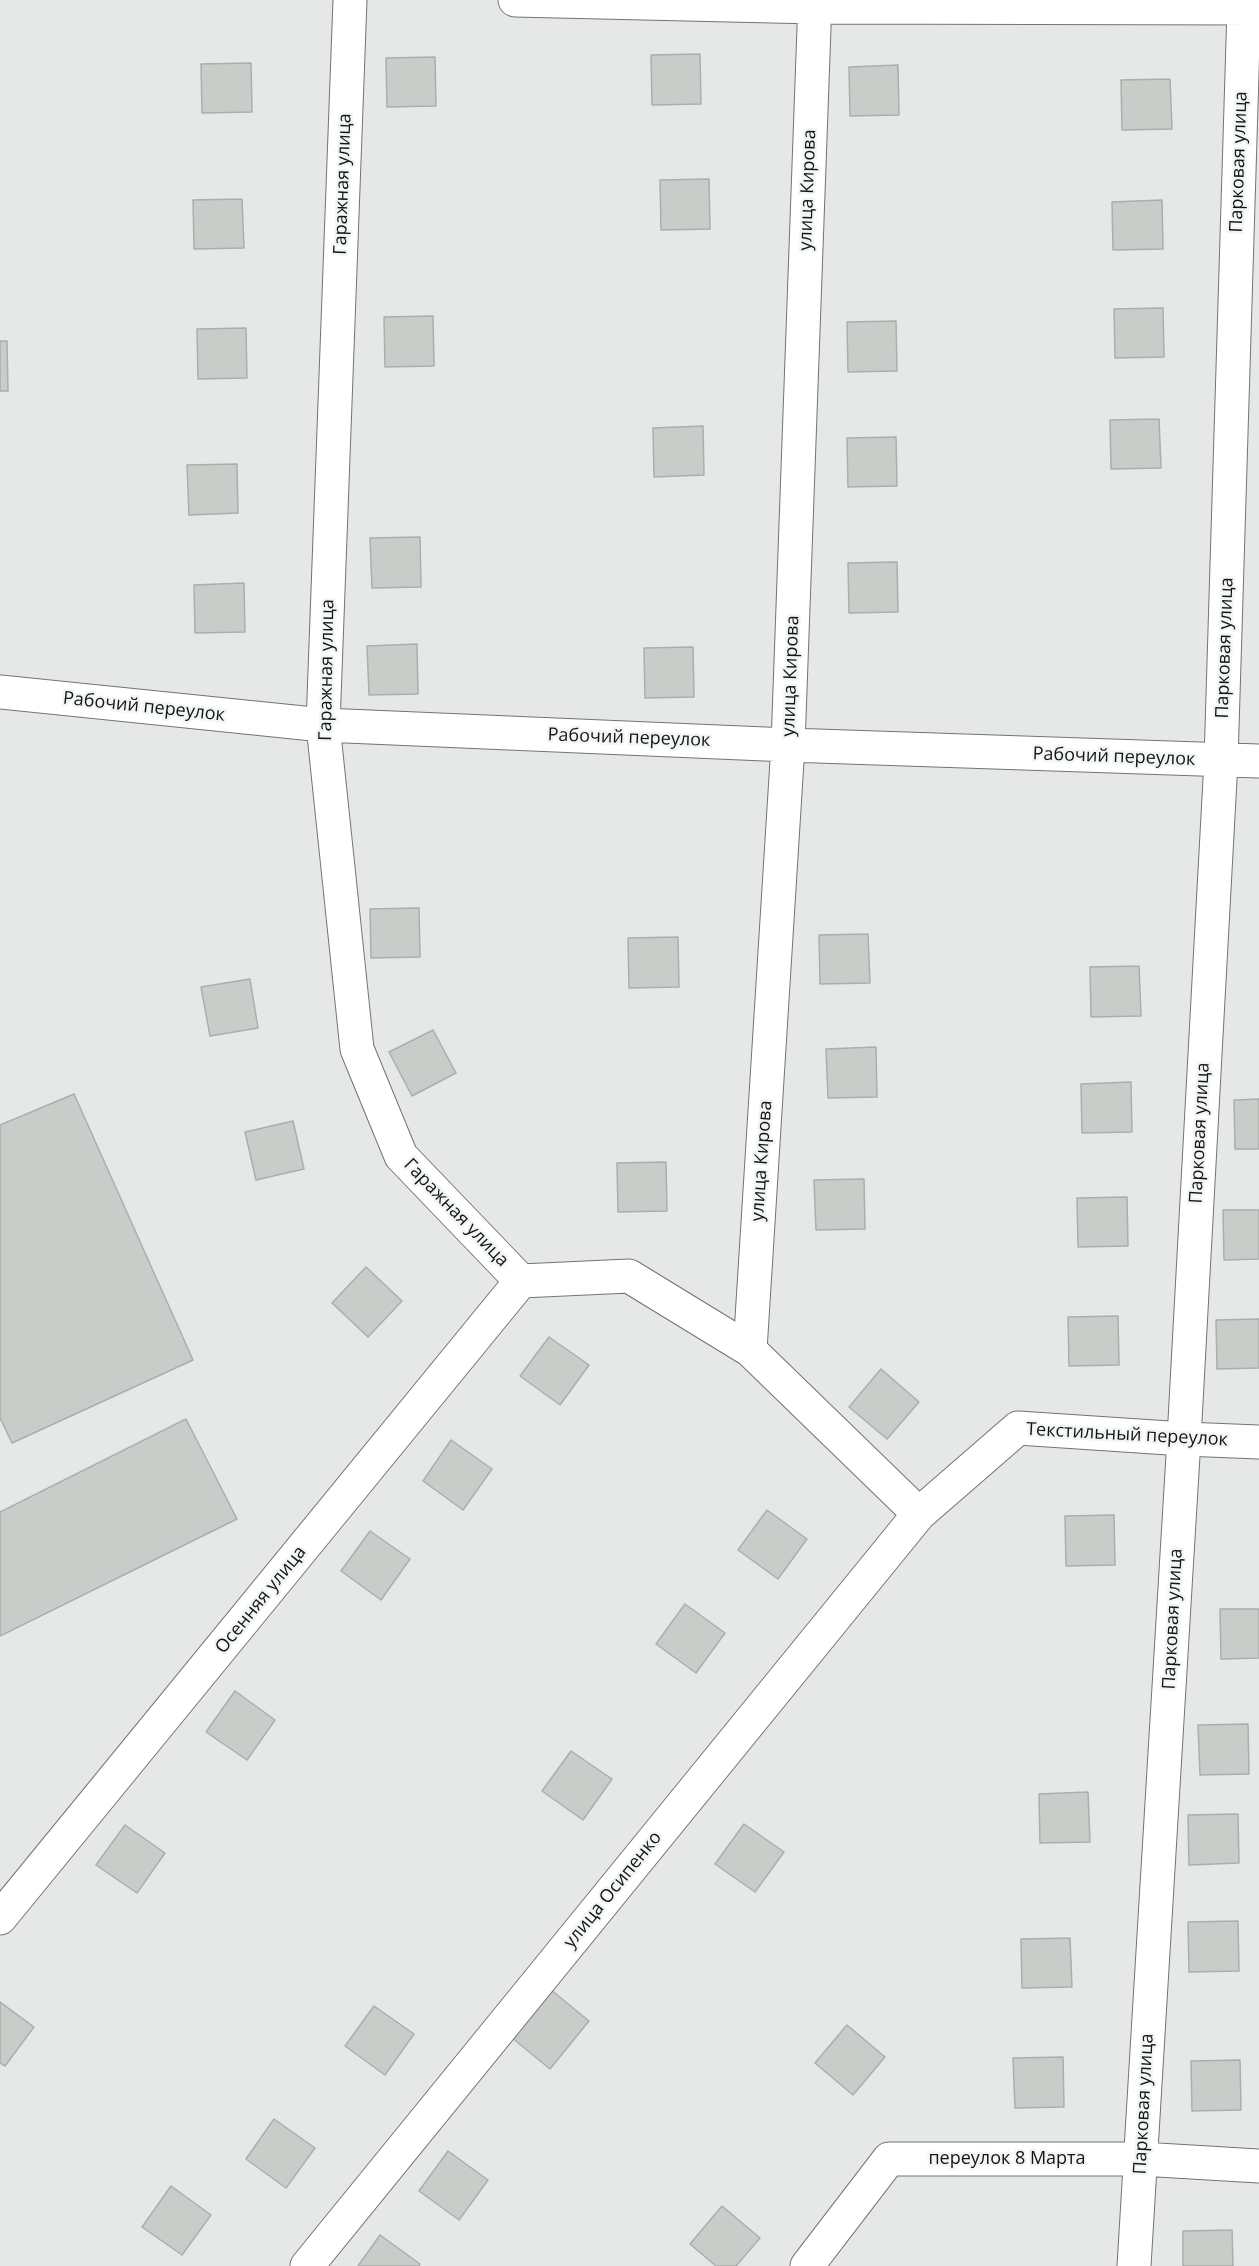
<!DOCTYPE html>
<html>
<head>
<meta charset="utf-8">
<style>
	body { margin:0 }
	canvas { display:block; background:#e5e8e6 }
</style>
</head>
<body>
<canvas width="1259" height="2266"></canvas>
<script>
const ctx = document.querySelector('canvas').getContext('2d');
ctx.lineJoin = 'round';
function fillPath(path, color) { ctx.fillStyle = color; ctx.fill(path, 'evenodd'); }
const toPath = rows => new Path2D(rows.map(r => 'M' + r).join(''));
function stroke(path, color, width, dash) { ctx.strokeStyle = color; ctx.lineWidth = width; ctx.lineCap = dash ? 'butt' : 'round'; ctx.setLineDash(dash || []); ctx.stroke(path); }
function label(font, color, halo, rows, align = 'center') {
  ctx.font = font + ' "Open Sans",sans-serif'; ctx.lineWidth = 5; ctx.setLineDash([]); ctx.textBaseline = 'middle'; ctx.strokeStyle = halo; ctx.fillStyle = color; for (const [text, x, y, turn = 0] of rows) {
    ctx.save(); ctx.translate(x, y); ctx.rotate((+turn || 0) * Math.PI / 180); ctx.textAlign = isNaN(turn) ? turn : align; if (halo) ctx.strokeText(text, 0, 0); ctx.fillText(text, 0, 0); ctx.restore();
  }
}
const building = toPath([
	[700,54,701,104,652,105,651,55,700,54],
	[435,57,436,106,387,107,386,58,435,57],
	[251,63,252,112,202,113,201,64,251,63],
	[898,65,899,115,850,116,849,67,898,65],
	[1170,79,1172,129,1122,130,1121,80,1170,79],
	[709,179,710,229,661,230,660,180,709,179],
	[242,199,244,248,194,249,193,200,242,199],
	[1162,200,1163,249,1113,250,1112,202,1162,200],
	[1163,308,1164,357,1115,358,1114,309,1163,308],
	[433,316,434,366,385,367,384,317,433,316],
	[896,321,897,371,848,372,847,322,896,321],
	[246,328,247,378,198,379,197,329,246,328],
	[0,341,7,341,8,391,0,391,0,341],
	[1159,419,1161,468,1111,469,1110,420,1159,419],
	[703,426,704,475,654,477,653,428,703,426],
	[896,437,897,486,848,487,847,438,896,437],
	[237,464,238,513,189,515,187,465,237,464],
	[420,537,421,587,372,588,370,538,420,537],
	[897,562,898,612,849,613,848,563,897,562],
	[244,583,245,632,195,633,194,585,244,583],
	[417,644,418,694,369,695,367,646,417,644],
	[693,647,694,697,645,698,644,648,693,647],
	[419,908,420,957,371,958,370,909,419,908],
	[868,934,870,983,820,984,819,935,868,934],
	[678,937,679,987,629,988,628,938,678,937],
	[1139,966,1141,1016,1091,1017,1090,967,1139,966],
	[250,979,258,1028,210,1036,201,987,250,979],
	[433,1030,456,1073,412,1096,389,1052,433,1030],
	[876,1047,877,1097,828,1098,826,1049,876,1047],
	[1131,1082,1132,1132,1082,1133,1081,1084,1131,1082],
	[74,1094,193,1360,12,1443,0,1418,0,1125,74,1094],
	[1259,1099,1259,1149,1235,1149,1234,1100,1259,1099],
	[293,1121,304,1169,256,1180,245,1132,293,1121],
	[666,1162,667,1211,618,1212,617,1163,666,1162],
	[864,1179,865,1229,816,1230,814,1180,864,1179],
	[1127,1197,1128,1246,1078,1247,1077,1198,1127,1197],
	[1223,1210,1259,1210,1259,1259,1224,1260,1223,1210],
	[366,1267,402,1301,368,1337,332,1303,366,1267],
	[1118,1316,1119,1365,1069,1366,1068,1317,1118,1316],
	[1259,1319,1259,1368,1217,1369,1216,1320,1259,1319],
	[549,1337,589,1365,560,1405,520,1376,549,1337],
	[881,1369,919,1402,887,1439,849,1407,881,1369],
	[186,1419,237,1519,0,1636,0,1512,186,1419],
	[451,1440,492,1469,463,1510,423,1481,451,1440],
	[767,1510,807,1539,778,1579,738,1550,767,1510],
	[1114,1515,1115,1565,1066,1566,1065,1516,1114,1515],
	[370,1531,410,1559,381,1600,341,1571,370,1531],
	[685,1604,725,1633,696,1673,656,1644,685,1604],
	[1220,1609,1259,1609,1259,1658,1221,1659,1220,1609],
	[235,1691,275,1720,247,1760,206,1732,235,1691],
	[1248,1724,1249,1774,1200,1775,1198,1725,1248,1724],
	[571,1751,612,1779,583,1820,542,1791,571,1751],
	[1088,1792,1090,1842,1040,1843,1039,1794,1088,1792],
	[1238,1814,1239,1863,1189,1865,1188,1815,1238,1814],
	[744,1824,784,1852,755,1892,715,1864,744,1824],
	[125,1825,165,1853,137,1893,96,1865,125,1825],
	[1238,1921,1239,1971,1189,1972,1188,1922,1238,1921],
	[1070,1938,1072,1987,1022,1988,1021,1939,1070,1938],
	[545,1985,589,2021,550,2069,506,2033,545,1985],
	[0,2002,34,2027,5,2066,0,2063,0,2002],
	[374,2006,414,2034,385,2075,345,2046,374,2006],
	[847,2025,885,2057,853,2095,815,2063,847,2025],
	[1063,2057,1064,2107,1015,2108,1013,2058,1063,2057],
	[1240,2060,1241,2110,1192,2111,1191,2061,1240,2060],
	[274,2119,315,2148,286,2188,246,2159,274,2119],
	[448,2151,488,2180,459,2220,419,2191,448,2151],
	[171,2186,211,2215,182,2255,142,2227,171,2186],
	[722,2206,760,2238,736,2266,716,2266,690,2244,722,2206],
	[1232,2230,1233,2266,1183,2266,1183,2231,1232,2230],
	[380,2235,420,2264,419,2266,358,2266,380,2235]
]);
const minor = toPath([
	[350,0,323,725,357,1049,401,1156,521,1281],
	[515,0,815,7,1259,8],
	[0,692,323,725,788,745,1259,761],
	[521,1281,629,1276,750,1350,919,1514],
	[750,1350,788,745,815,0],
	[0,1918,521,1281],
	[307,2266,919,1514,1018,1428,1184,1439,1259,1442],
	[807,2266,889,2159,1141,2159,1259,2166],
	[1134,2266,1184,1439,1221,761,1244,8,1242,0]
]);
const streetNames = [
	["Парковая улица",1239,162,-88],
	["Гаражная улица",343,184,-88],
	["улица Кирова",808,190,-88],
	["Парковая улица",1225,648,-88],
	["Гаражная улица",327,670,-89],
	["улица Кирова",791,676,-88],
	["Рабочий переулок",144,707,6],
	["Рабочий переулок",629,738,2],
	["Рабочий переулок",1114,757,2],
	["Парковая улица",1200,1133,-87],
	["улица Кирова",762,1161,-86],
	["Гаражная улица",456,1213,46],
	["Текстильный переулок",1127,1435,3],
	["Осенняя улица",261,1600,-51],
	["Парковая улица",1173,1619,-87],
	["улица Осипенко",613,1890,-51],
	["Парковая улица",1144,2104,-87],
	["переулок 8 Марта",1007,2159]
];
fillPath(building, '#c9cdca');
stroke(building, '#abafac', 1.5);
stroke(minor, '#717572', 35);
stroke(minor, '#fff', 33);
label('18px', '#131413', '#f2f6f3', streetNames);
</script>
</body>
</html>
